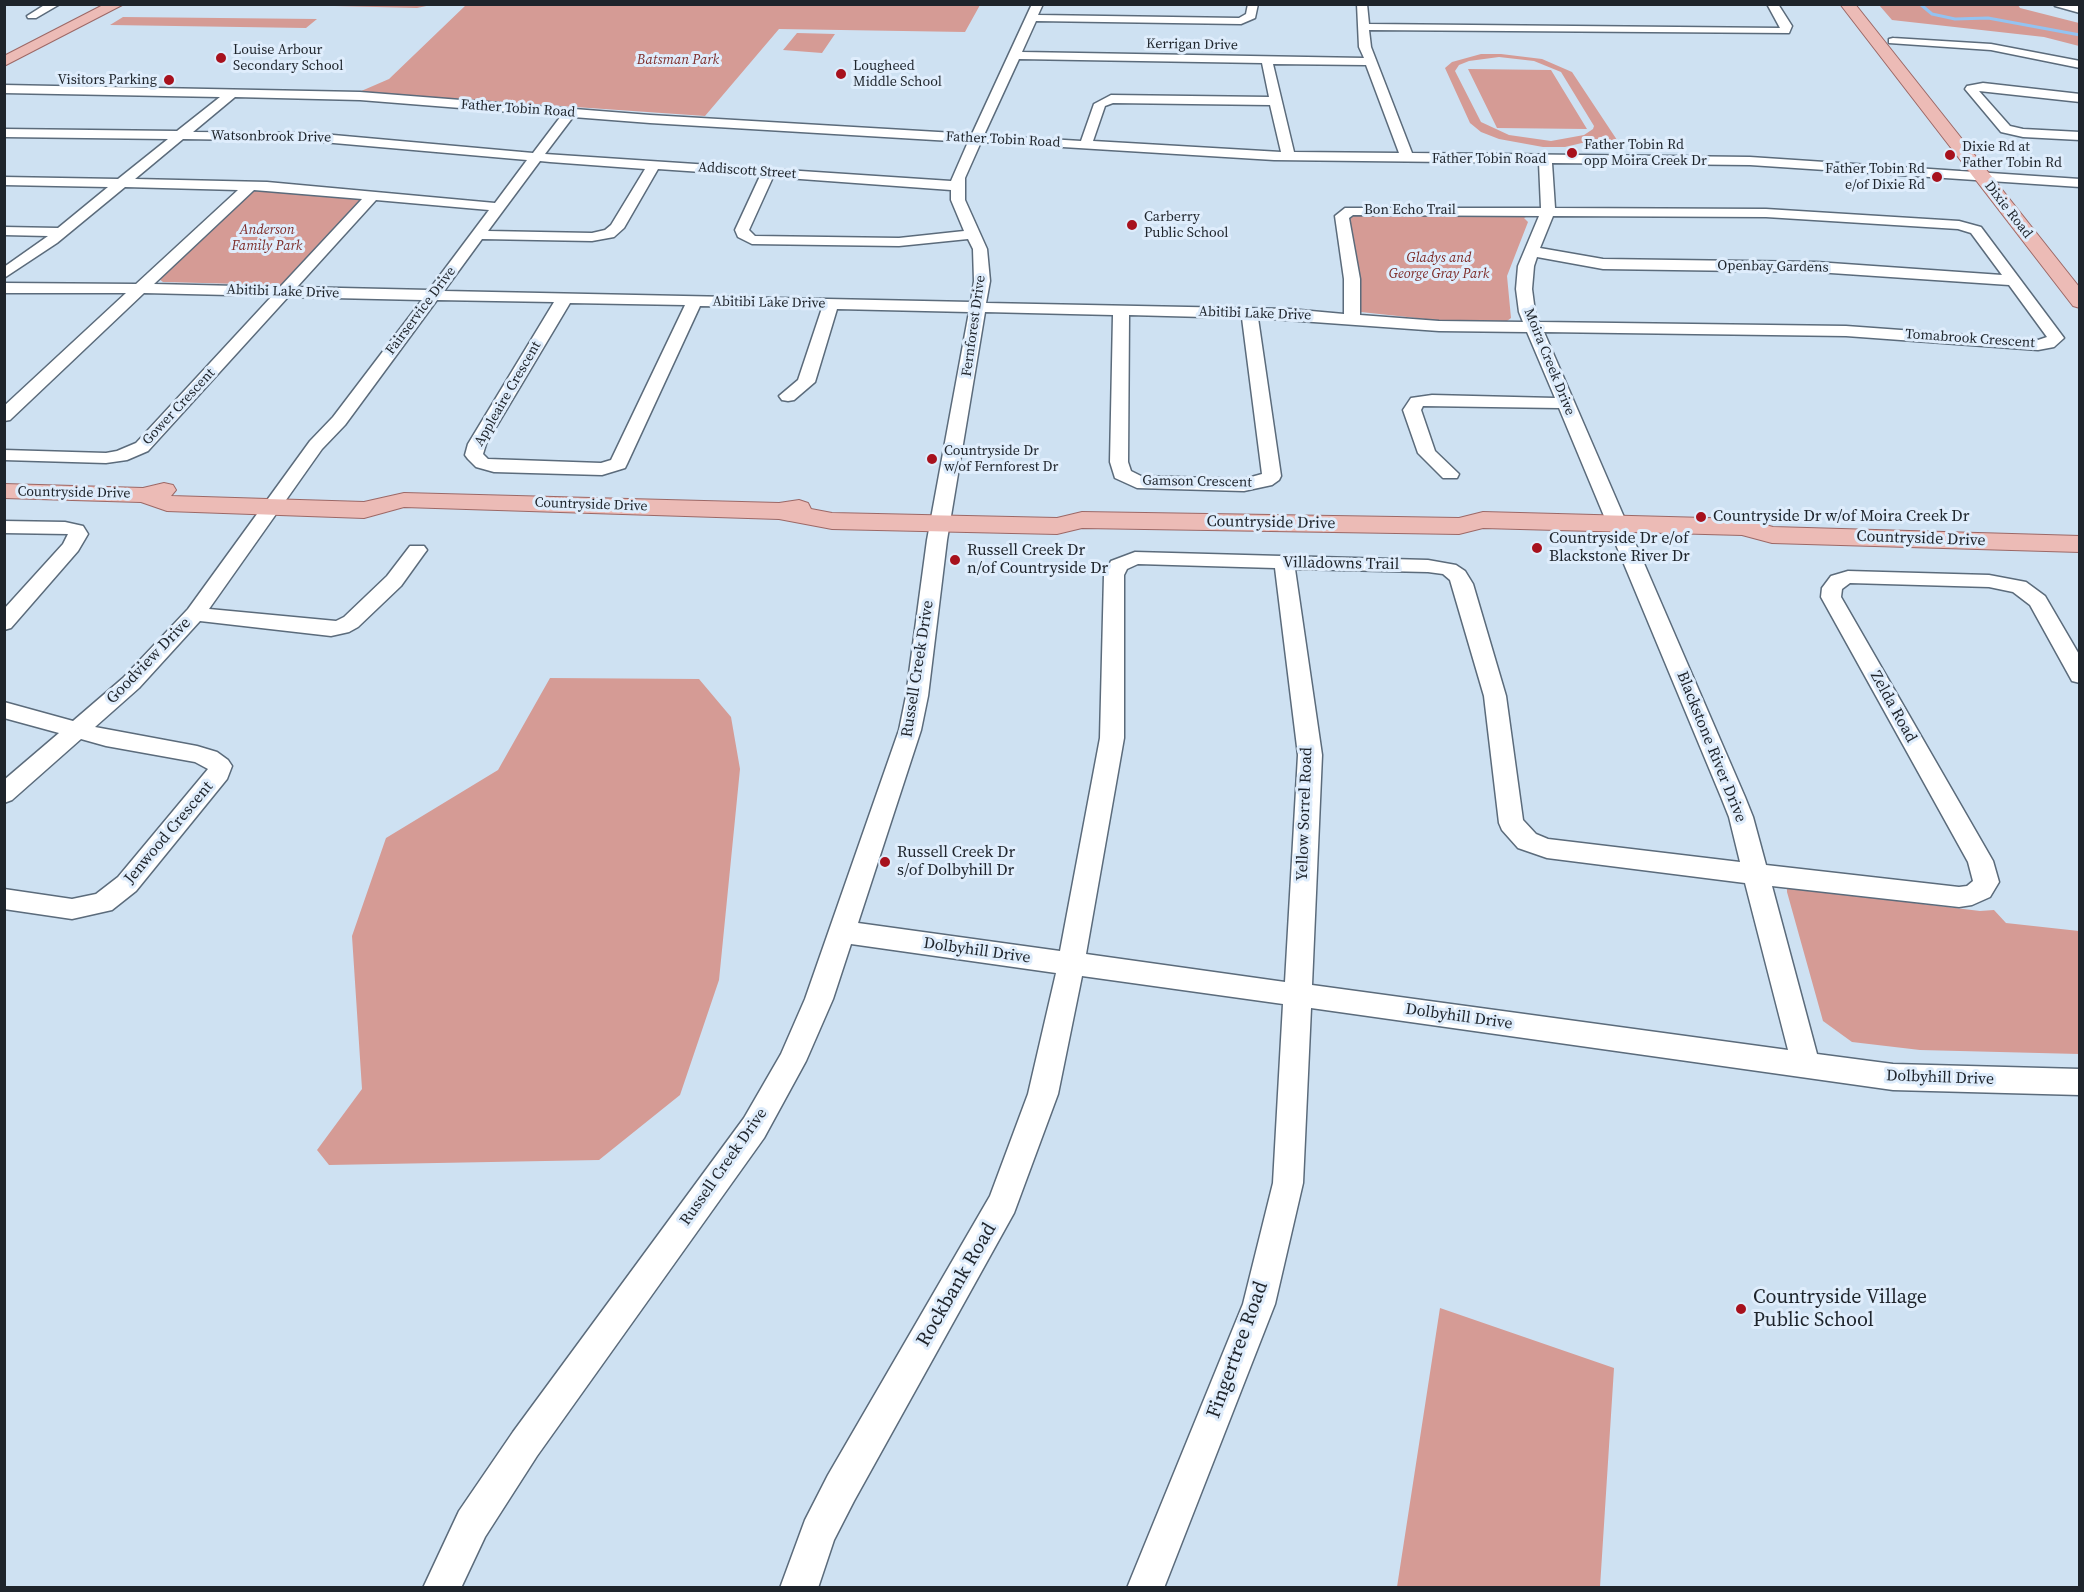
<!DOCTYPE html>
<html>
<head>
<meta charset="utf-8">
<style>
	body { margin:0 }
	#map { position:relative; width:2084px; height:1592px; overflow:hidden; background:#cee1f2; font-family:"Source Serif 4",serif }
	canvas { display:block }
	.frame { position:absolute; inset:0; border:6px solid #1e242b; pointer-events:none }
</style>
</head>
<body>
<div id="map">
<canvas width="2084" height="1592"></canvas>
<div class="frame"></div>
</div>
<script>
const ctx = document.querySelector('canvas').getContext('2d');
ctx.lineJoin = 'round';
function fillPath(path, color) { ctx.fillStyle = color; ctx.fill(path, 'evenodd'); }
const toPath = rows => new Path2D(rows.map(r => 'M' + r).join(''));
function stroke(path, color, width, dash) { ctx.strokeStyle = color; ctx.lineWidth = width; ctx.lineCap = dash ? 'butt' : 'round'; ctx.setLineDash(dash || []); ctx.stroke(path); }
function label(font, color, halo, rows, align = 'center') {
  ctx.font = font + ' "Source Serif 4",serif'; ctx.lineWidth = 6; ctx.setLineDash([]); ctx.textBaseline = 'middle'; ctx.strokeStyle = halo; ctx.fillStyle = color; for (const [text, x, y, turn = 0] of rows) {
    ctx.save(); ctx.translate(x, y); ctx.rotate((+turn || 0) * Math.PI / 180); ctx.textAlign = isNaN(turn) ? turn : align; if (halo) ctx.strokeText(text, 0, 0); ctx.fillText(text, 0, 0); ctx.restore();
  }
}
const green = toPath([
	[252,4,431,4,431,5,417,8],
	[1925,4,2018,5,2020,8,2079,23,2079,46,2044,37,1892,20,1879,5],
	[466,5,466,4,980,5,965,32,779,29,705,116,359,92,389,79],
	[123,17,317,19,306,28,110,25],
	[797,33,835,34,822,53,783,50],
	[1481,54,1501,54,1542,59,1572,72,1621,146,1607,146,1603,138,1565,147,1543,147,1499,139,1481,132,1470,123,1445,68,1452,62],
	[1499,57,1534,61,1561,72,1594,126,1593,129,1584,135,1551,141,1509,135,1481,122,1455,71,1459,65,1469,61],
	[1468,69,1551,70,1587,129,1497,128],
	[258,190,358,198,361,201,282,285,163,282,159,279,252,192],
	[1355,214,1517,214,1526,217,1524,218,1528,222,1507,276,1511,318,1507,321,1435,320,1361,312,1358,272,1349,219],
	[550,678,699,679,731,717,740,769,719,980,680,1095,599,1160,329,1165,317,1150,362,1089,352,936,386,838,498,770],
	[1792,888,1980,911,1994,910,2006,923,2079,931,2079,1054,1920,1050,1852,1042,1823,1021,1787,892,1787,889],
	[1440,1308,1614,1368,1600,1587,1397,1587]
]);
const stream = toPath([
	[1920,4,1932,14,1955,19,1988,18,2080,35]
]);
const minor = toPath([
	[46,4,60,4,36,18,28,18,27,16,46,4],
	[1032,4,1043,4,1038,15,1239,18,1246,14,1248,4,1258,4,1255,18,1241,24,1036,21,1022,52,1364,58,1359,47,1357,4,1367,4,1369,24,1780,28,1767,4,1778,4,1792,26,1789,33,1369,30,1371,47,1412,153,1750,157,2080,179,2080,187,1750,165,1552,163,1555,208,1766,209,1959,221,1981,227,2064,338,2054,347,2038,350,1846,336,1544,332,1745,797,1753,817,1766,865,1959,887,1967,886,1973,881,1968,862,1821,597,1822,588,1831,576,1848,571,1989,575,2026,582,2045,596,2080,656,2080,683,2072,681,2030,605,2013,592,1989,587,1850,583,1842,589,1841,597,1993,861,1999,882,1990,897,1972,905,1959,907,1772,886,1817,1054,1893,1064,2080,1069,2080,1095,1893,1090,1311,1008,1303,1183,1275,1304,1164,1588,1127,1588,1243,1304,1273,1183,1283,1004,1082,976,1058,1094,1014,1213,854,1501,834,1540,818,1588,780,1588,805,1520,828,1475,990,1196,1028,1094,1056,973,851,944,833,999,806,1061,764,1138,537,1456,485,1537,461,1588,423,1588,459,1511,513,1432,744,1118,781,1054,805,999,899,730,906,696,927,540,969,312,837,309,815,382,794,400,788,401,782,400,779,396,798,380,822,308,700,306,627,464,625,468,602,475,494,472,476,467,468,459,465,455,468,444,554,302,437,300,345,425,322,449,209,609,336,621,344,617,387,576,410,546,424,546,427,550,424,554,401,586,358,627,349,632,331,636,200,621,139,688,95,727,197,746,217,752,228,760,232,766,227,779,136,891,112,910,72,919,4,909,4,889,72,899,96,894,118,877,208,769,195,762,106,746,81,739,12,800,4,803,4,780,59,733,4,718,4,702,73,721,123,678,188,609,310,441,333,417,422,300,288,297,148,451,127,460,106,463,4,460,4,450,106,453,117,451,136,443,272,296,144,293,10,420,4,421,4,406,126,293,4,293,4,283,136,284,238,190,125,187,57,243,4,278,4,267,48,236,4,235,4,227,58,228,108,187,4,185,4,177,118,179,168,139,4,137,4,129,177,131,220,97,4,93,4,85,360,92,650,115,972,134,1032,4],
	[1019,59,1262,63,1269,97,1111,95,1094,104,1081,141,984,135,1019,59],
	[1273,64,1366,65,1399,153,1294,152,1273,64],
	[235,97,360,100,561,116,533,153,311,133,193,132,235,97],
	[1113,103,1270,105,1281,152,1093,141,1105,106,1113,103],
	[573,117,650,123,968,142,951,181,545,154,573,117],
	[183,139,311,141,527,160,495,203,267,182,135,179,183,139],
	[981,142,1274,160,1539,163,1541,208,1345,208,1335,216,1344,279,1344,314,1289,309,986,303,990,281,987,249,965,200,965,178,981,142],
	[540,161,550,162,645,169,611,225,605,230,592,233,488,231,540,161],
	[658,169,760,176,735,230,738,237,752,244,899,246,968,239,973,249,974,281,971,302,444,291,482,239,592,241,614,237,624,228,658,169],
	[773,177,951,190,951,200,964,231,899,238,755,236,749,230,773,177],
	[254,190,362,199,280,287,154,284,254,190],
	[376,200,489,210,429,290,297,287,376,200],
	[1353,215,1539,216,1518,266,1516,289,1519,312,1523,322,1439,321,1360,315,1360,279,1349,218,1353,215],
	[1553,216,1766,217,1958,229,1971,233,2002,275,1816,262,1603,259,1540,248,1553,216],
	[1537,257,1603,269,1816,272,2009,285,2047,337,2038,340,1846,326,1539,322,1535,312,1532,289,1534,266,1537,257],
	[570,303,685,305,611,460,601,463,488,459,483,454,486,444,570,303],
	[985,312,1113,315,1110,462,1115,478,1137,488,1244,491,1272,485,1279,480,1281,476,1258,318,1439,331,1527,332,1555,398,1432,395,1411,398,1403,410,1418,453,1443,478,1457,478,1459,474,1435,451,1421,410,1423,406,1559,408,1721,797,1729,817,1740,862,1548,839,1536,834,1523,820,1506,696,1473,584,1465,571,1456,565,1428,560,1135,552,1111,561,1104,575,1100,738,1060,951,858,923,921,730,928,696,947,540,985,312],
	[1129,315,1242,318,1262,474,1244,479,1141,476,1131,471,1128,462,1129,315],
	[1138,564,1275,568,1298,755,1285,982,1086,954,1124,738,1124,575,1127,569,1138,564],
	[1295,569,1428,572,1443,574,1450,580,1484,696,1499,823,1502,830,1518,848,1547,858,1745,883,1788,1050,1312,985,1322,755,1295,569],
	[2054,4,2080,6,2080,13,2055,6,2054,4],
	[1893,38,1991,44,2080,61,2080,68,1991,50,1889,43,1889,39,1893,38],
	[1983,83,2080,94,2080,102,1979,91,2010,126,2023,129,2080,132,2080,140,2023,137,2001,132,1965,89,1967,86,1983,83],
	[4,521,65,522,83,526,88,534,78,551,11,628,4,630,4,609,63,544,68,534,4,533,4,521]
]);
const major = toPath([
	[105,4,124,4,4,66,4,56,105,4],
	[1840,4,1855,4,2080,288,2080,308,2073,306,1840,4],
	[164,483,173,485,176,490,171,496,364,502,404,493,779,503,799,500,808,503,811,509,832,513,1057,518,1082,512,1459,518,1483,512,1743,519,1773,527,2080,536,2080,552,1772,543,1742,535,1483,528,1459,534,1082,528,1057,534,832,529,779,519,404,507,364,518,167,511,141,502,4,498,4,484,143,488,164,483]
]);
const markers = [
	[221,58,6,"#a7111d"],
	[841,74,6,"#a7111d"],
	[169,80,6,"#a7111d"],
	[1572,153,6,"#a7111d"],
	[1950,155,6,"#a7111d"],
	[1937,177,6,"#a7111d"],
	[1132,225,6,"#a7111d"],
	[932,459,6,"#a7111d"],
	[1701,517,6,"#a7111d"],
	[1537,548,6,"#a7111d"],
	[955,560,6,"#a7111d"],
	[885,862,6,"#a7111d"],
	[1741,1309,6,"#a7111d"]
];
const farStreetnames = [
	["Kerrigan Drive",1192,45,1],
	["Father Tobin Road",518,109,4],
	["Watsonbrook Drive",271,137,1],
	["Father Tobin Road",1003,140,3],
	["Father Tobin Road",1489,159],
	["Addiscott Street",747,171,4],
	["Bon Echo Trail",1410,210],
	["Dixie Road",2008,210,52],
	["Openbay Gardens",1773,267,1],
	["Abitibi Lake Drive",283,292,2],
	["Abitibi Lake Drive",769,303,1],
	["Fairservice Drive",421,311,-53],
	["Abitibi Lake Drive",1255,314,2],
	["Fernforest Drive",974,326,-82],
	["Tomabrook Crescent",1970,339,4],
	["Moira Creek Drive",1549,362,68],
	["Appleaire Crescent",508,394,-60],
	["Gower Crescent",179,407,-47],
	["Gamson Crescent",1197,482,1],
	["Countryside Drive",74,493,1],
	["Countryside Drive",591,505,2]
];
const farPoinames = [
	["Louise Arbour",233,50],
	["Secondary School",233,66],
	["Lougheed",853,66],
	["Middle School",853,82],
	["Visitors Parking",157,80,"right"],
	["Father Tobin Rd",1584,145],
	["opp Moira Creek Dr",1584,161],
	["Dixie Rd at",1962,147],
	["Father Tobin Rd",1962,163],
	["Father Tobin Rd",1925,169,"right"],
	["e/of Dixie Rd",1925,185,"right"],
	["Carberry",1144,217],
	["Public School",1144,233],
	["Countryside Dr",944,451],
	["w/of Fernforest Dr",944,467]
];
const farParknames = [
	["Batsman Park",678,60],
	["Anderson",267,230],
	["Family Park",267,246],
	["Gladys and",1439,258],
	["George Gray Park",1439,274]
];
const poiNames = [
	["Countryside Dr w/of Moira Creek Dr",1713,517],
	["Countryside Dr e/of",1549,539],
	["Blackstone River Dr",1549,557],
	["Russell Creek Dr",967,551],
	["n/of Countryside Dr",967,569],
	["Russell Creek Dr",897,853],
	["s/of Dolbyhill Dr",897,871]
];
const streetNames = [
	["Countryside Drive",1271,523,1],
	["Countryside Drive",1921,539,2],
	["Villadowns Trail",1341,564,1],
	["Goodview Drive",149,661,-46],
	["Russell Creek Drive",918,669,-81],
	["Zelda Road",1893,707,61],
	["Blackstone River Drive",1711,747,68],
	["Yellow Sorrel Road",1305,814,-88],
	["Jenwood Crescent",169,833,-50],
	["Dolbyhill Drive",977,951,8],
	["Dolbyhill Drive",1459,1017,8],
	["Dolbyhill Drive",1940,1078,2],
	["Russell Creek Drive",724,1167,-55]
];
const nearStreetnames = [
	["Rockbank Road",957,1285,-60],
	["Fingertree Road",1238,1350,-70]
];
const nearPoinames = [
	["Countryside Village",1753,1298],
	["Public School",1753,1321]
];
fillPath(green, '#d59b95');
stroke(stream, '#93c3f1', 3);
stroke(minor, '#5b6b7b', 3);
stroke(major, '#9c6866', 2);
fillPath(minor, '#fff');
fillPath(major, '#ecbbb6');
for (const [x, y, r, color] of markers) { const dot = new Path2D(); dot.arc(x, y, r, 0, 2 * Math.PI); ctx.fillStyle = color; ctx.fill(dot); stroke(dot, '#dfedfc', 2); }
label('14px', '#1e242b', '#dfedfc', farStreetnames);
label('14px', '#1e242b', '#dfedfc', farPoinames, 'left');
label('italic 14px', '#7e2d2a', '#dfedfc', farParknames);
label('16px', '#1e242b', '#dfedfc', poiNames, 'left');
label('16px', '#1e242b', '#dfedfc', streetNames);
label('20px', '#1e242b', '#dfedfc', nearStreetnames);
label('20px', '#1e242b', '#dfedfc', nearPoinames, 'left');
</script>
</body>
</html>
